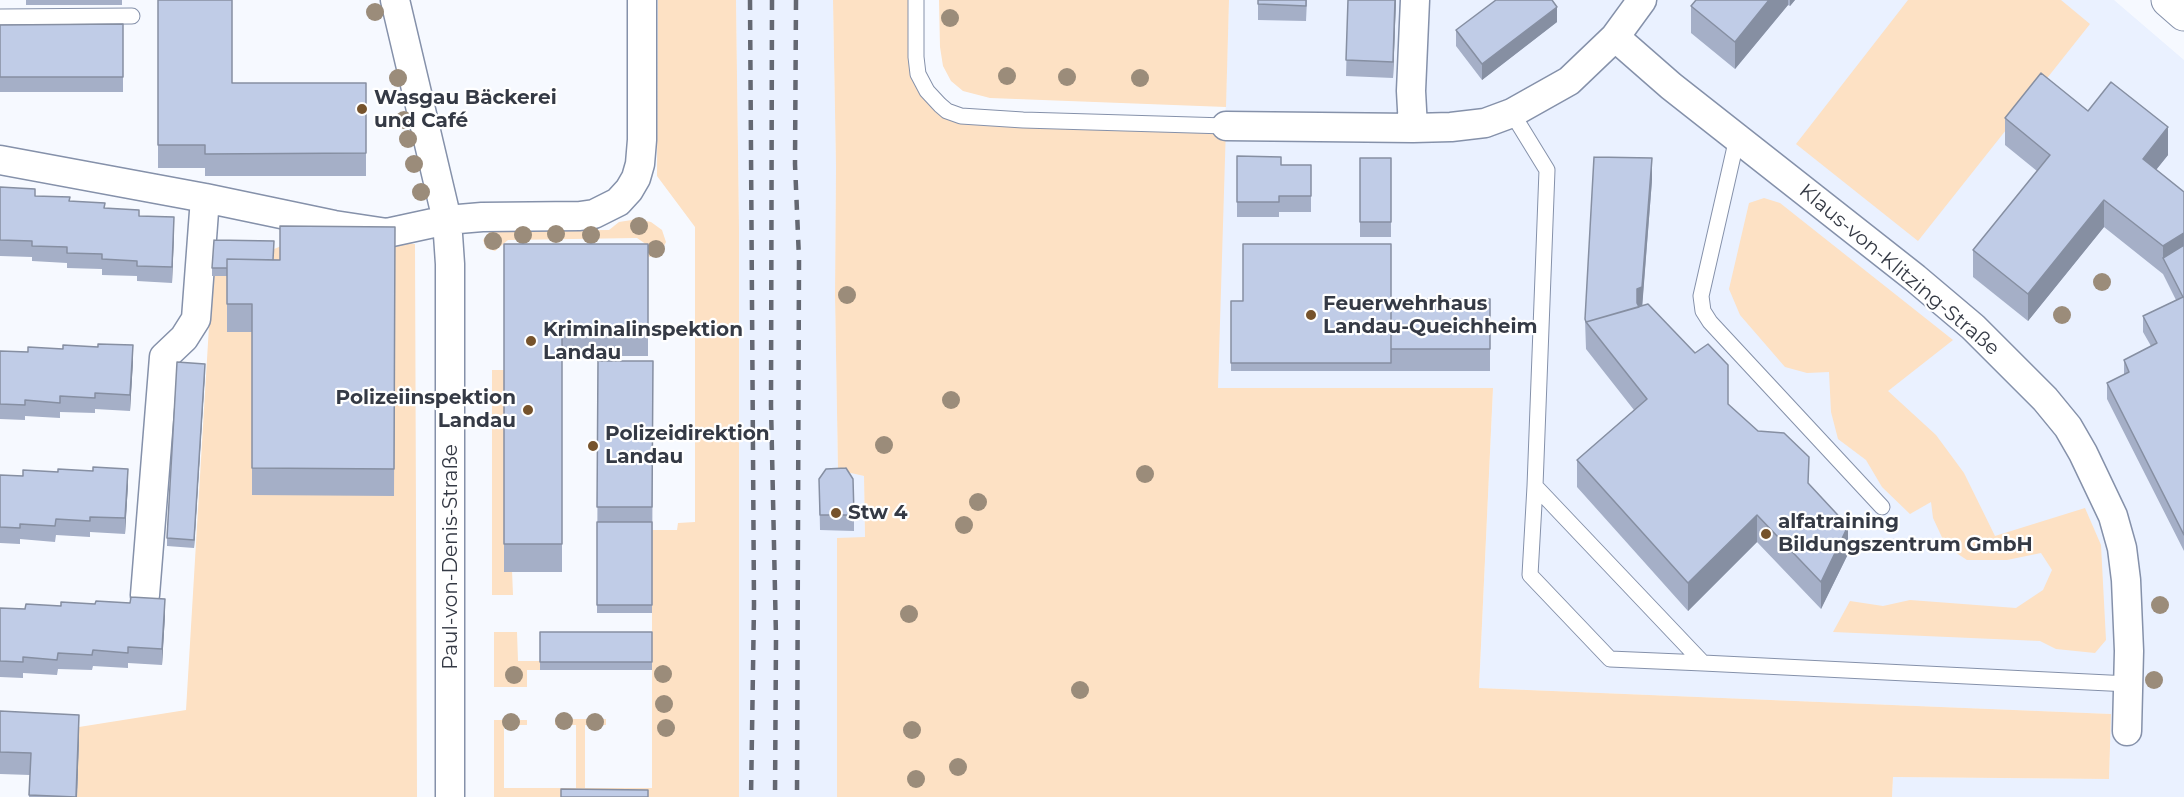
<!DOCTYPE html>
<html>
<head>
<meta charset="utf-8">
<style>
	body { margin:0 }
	canvas { display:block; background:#f6f9ff }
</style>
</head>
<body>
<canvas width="2184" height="797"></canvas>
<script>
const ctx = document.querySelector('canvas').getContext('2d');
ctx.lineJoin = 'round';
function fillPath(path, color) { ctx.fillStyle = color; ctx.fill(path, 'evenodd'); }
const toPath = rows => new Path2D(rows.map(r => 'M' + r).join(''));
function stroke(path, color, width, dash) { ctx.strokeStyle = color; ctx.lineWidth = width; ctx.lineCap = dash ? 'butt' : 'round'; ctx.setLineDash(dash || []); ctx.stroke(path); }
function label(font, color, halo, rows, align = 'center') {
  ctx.font = font + ' Montserrat,sans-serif'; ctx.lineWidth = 4.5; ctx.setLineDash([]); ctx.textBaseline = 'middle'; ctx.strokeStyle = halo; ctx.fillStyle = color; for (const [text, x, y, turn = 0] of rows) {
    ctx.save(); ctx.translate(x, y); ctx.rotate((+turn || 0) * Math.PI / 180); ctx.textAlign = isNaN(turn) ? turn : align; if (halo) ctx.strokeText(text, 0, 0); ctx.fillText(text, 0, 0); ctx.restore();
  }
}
const built = toPath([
	[736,0,833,0,836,167,835,295,838,469,864,476,865,538,837,538,837,797,739,797,739,229],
	[1229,0,2114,0,2184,60,2184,797,1892,797,1893,777,2109,779,2111,714,1479,688,1493,388,1217,388]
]);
const green = toPath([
	[658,0,736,0,739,229,739,797,494,797,494,720,527,720,527,725,504,725,504,788,576,788,576,725,555,725,555,719,606,719,606,725,585,725,585,788,652,788,652,530,677,530,678,523,695,522,695,227,657,176],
	[833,0,916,0,918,74,947,111,1226,126,1218,388,1493,388,1479,688,2111,714,2109,779,1893,777,1892,797,837,797,837,538,865,537,864,476,838,470,835,295,836,167],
	[939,0,1229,0,1226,107,990,98,963,91,951,81,943,66,940,47],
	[1908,0,2061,0,2090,24,1918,241,1796,144],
	[1764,198,1780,203,1953,340,1888,391,1936,435,1964,473,1995,536,2085,508,2101,545,2106,640,2095,653,2056,649,2040,641,1833,632,1850,601,1883,606,1910,600,2016,608,2043,590,2052,570,2041,553,2007,560,1967,560,1946,546,1933,518,1931,502,1910,514,1882,487,1866,460,1838,439,1831,412,1829,372,1807,373,1785,367,1740,315,1729,289,1749,203],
	[638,219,651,222,662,230,666,242,660,254,649,257,647,254,653,249,637,238,508,240,495,251,486,248,483,240,490,231,609,230,619,222],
	[301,238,415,244,417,797,77,797,79,727,186,710,212,276,272,276,274,249],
	[492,370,504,370,513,595,492,595],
	[494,632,517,632,518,661,540,661,540,670,527,670,527,687,494,687]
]);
const lane = toPath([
	[916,0,916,57,918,74,927,91,940,105,947,111,961,116,1023,120,1226,126],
	[0,17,132,16],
	[1512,113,1547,170,1535,486,1703,663,2129,684],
	[1737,138,1701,296,1703,311,1710,322,1882,507],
	[1535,486,1530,575,1610,659,1703,663]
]);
const street = toPath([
	[395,0,447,220,450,264,450,797],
	[1615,37,1671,86,1915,278,1973,327,2045,399,2068,427,2083,453,2113,516,2122,548,2126,580,2129,651,2127,731],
	[1226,126,1413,128,1451,127,1485,123,1512,113,1569,81,1615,37,1642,0],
	[1413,128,1411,91,1415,0],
	[0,160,205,198,334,225,387,233,447,220,482,217,580,216,594,214,618,202,629,190,636,178,640,164,642,140,642,0],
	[145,595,164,357,184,338,196,319,205,198]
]);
const secondary = toPath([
	[2168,0,2184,14]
]);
const rail = toPath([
	[750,0,754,605,751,797],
	[772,0,771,406,776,637,775,797],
	[796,0,795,164,799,259,797,797]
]);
const trees = [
	[375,12],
	[950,18],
	[1007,76],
	[1067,77],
	[398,78],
	[1140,78],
	[404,120],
	[408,139],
	[414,164],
	[421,192],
	[639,226],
	[556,234],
	[523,235],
	[591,235],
	[493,241],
	[656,249],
	[2102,282],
	[847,295],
	[2062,315],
	[951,400],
	[884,445],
	[1145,474],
	[978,502],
	[964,525],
	[2160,605],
	[909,614],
	[663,674],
	[514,675],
	[2154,680],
	[1080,690],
	[664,704],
	[564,721],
	[511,722],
	[595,722],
	[666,728],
	[912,730],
	[958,767],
	[916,779]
];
const wall = toPath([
	[26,0,122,0,122,5,26,5],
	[158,0,232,83,366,83,366,176,205,176,205,168,158,168],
	[1258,0,1307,0,1306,21,1258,20],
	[1348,0,1396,0,1393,78,1346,76],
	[1696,0,1795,0,1790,6,1788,5,1735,69,1691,33,1691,6],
	[1557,22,1482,80,1456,46,1456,30],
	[123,24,123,92,0,92,0,25],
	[2088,111,2168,155,2156,170,2184,192,2184,551,2107,399,2107,383,2124,375,2124,360,2151,346,2143,332,2143,316,2176,300,2163,274,2104,227,2028,321,1973,277,1973,250,2037,171,2005,145,2005,118],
	[1237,156,1281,165,1311,165,1311,212,1279,212,1279,217,1237,217],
	[1360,158,1391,158,1391,237,1360,237],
	[1652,180,1642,306,1728,404,1809,484,1848,554,1821,609,1757,542,1688,611,1577,487,1577,460,1634,410,1586,349,1585,319],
	[0,187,35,196,70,201,139,216,174,233,172,283,137,281,137,276,102,275,102,269,67,268,67,263,32,261,32,257,0,256],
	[395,227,394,496,252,495,252,332,227,332,227,276,212,276,212,268,274,260,280,260],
	[504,244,648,244,648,356,562,356,562,572,504,572],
	[1391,299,1490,299,1490,371,1231,371,1231,301],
	[0,351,133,361,130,411,95,409,95,413,60,412,60,418,25,416,25,420,0,419],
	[598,361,653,361,652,613,597,613],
	[205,372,194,548,167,546,167,538],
	[0,475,128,484,125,534,90,532,90,537,56,535,55,542,20,539,20,544,0,543],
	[819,479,854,515,854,531,820,530],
	[0,608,165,615,162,665,128,663,128,668,93,666,92,670,58,669,57,675,23,673,23,678,0,677],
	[540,632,652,632,652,670,540,670],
	[0,711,79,737,77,797,29,797,30,775,0,774]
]);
const shadedWall = toPath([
	[1395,0,1396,0,1393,78,1393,62],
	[1769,0,1788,0,1788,5,1735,69,1735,42],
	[1790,0,1795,0,1790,6],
	[1557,7,1557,22,1482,80,1482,64],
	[2168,127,2168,155,2143,186,2143,159],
	[1652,158,1652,180,1642,309,1637,312,1637,289],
	[2104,200,2104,227,2028,321,2028,294],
	[174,217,174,233,172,283,172,267],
	[2184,233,2184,260,2163,258,2163,246],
	[133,345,133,361,130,411,130,395],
	[205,364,205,372,194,548,194,540],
	[128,469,128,484,125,534,125,518],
	[1757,515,1757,542,1688,611,1688,583],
	[1848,526,1848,554,1821,609,1821,582],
	[165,599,165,615,162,665,162,649],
	[79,715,79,737,77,797,76,797]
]);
const building = toPath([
	[158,0,232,0,232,83,366,83,366,153,205,154,205,145,158,145,158,0],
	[1258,0,1306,0,1306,6,1258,4,1258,0],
	[1348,0,1395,0,1393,62,1346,60,1348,0],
	[1496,0,1552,0,1557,7,1482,64,1456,30,1496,0],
	[1696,0,1769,0,1735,42,1691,6,1696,0],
	[123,24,123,77,0,77,0,25,123,24],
	[2041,73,2088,111,2111,82,2168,127,2143,159,2184,192,2184,233,2163,246,2104,200,2028,294,1973,250,2050,155,2005,118,2041,73],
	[1237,156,1281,157,1281,165,1311,165,1311,196,1279,196,1279,202,1237,202,1237,156],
	[1594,157,1652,158,1642,287,1637,289,1637,303,1639,307,1586,322,1585,319,1594,157],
	[1360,158,1391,158,1391,222,1360,222,1360,158],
	[0,187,35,189,35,196,70,197,69,201,105,203,104,208,139,210,139,216,174,217,172,267,137,266,137,261,102,259,102,254,67,253,67,247,32,246,32,241,0,240,0,187],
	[280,226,395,227,394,469,252,468,252,304,227,304,227,259,280,260,280,226],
	[214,240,274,241,273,260,227,259,227,268,212,268,214,240],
	[504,244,648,244,648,329,562,328,562,544,504,544,504,244],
	[1243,244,1391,244,1391,363,1231,363,1231,301,1243,301,1243,244],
	[2184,245,2184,535,2107,383,2129,372,2124,360,2157,343,2143,316,2183,297,2163,258,2184,245],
	[1391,299,1490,299,1490,349,1391,349,1391,299],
	[1648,304,1695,353,1708,344,1728,365,1728,404,1758,431,1784,433,1809,457,1808,483,1848,526,1821,582,1757,515,1688,583,1577,460,1647,399,1586,322,1648,304],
	[98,344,133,345,130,395,95,393,95,398,60,396,60,403,25,400,25,405,0,404,0,351,28,352,28,347,63,349,63,345,98,347,98,344],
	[598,361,653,361,652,507,597,507,598,361],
	[177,362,205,364,194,540,167,538,177,362],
	[93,467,128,469,125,518,90,517,90,521,56,519,55,526,20,524,20,528,0,527,0,475,23,476,23,470,58,472,58,469,93,471,93,467],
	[846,468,853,479,854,515,820,515,819,479,826,469,846,468],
	[597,522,652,522,652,605,597,605,597,522],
	[131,597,165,599,162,649,128,647,128,653,93,650,92,655,58,653,57,660,23,657,23,662,0,661,0,608,25,609,26,604,61,606,61,602,95,604,96,601,130,603,131,597],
	[540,632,652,632,652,662,540,662,540,632],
	[0,711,79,715,76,797,29,795,31,753,0,752,0,711],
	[561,789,648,790,648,797,561,797,561,789]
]);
const markers = [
	[362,109,6,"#76532c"],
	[1311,315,6,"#76532c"],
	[531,341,6,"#76532c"],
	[528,410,6,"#76532c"],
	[593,446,6,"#76532c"],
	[836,513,6,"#76532c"],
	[1766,534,6,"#76532c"]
];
const poiNames = [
	["Wasgau Bäckerei",374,98],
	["und Café",374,121],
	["Feuerwehrhaus",1323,304],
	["Landau-Queichheim",1323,327],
	["Kriminalinspektion",543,330],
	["Landau",543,353],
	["Polizeiinspektion",516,398,"right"],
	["Landau",516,421,"right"],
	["Polizeidirektion",605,434],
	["Landau",605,457],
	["Stw 4",848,513],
	["alfatraining",1778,522],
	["Bildungszentrum GmbH",1778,545]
];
const streetNames = [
	["Klaus-von-Klitzing-Straße",1899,270,40],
	["Paul-von-Denis-Straße",451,557,-90]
];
fillPath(built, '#eaf1ff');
fillPath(green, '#fde1c4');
stroke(lane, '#8591aa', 17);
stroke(street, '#8591aa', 31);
stroke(secondary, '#8591aa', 35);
stroke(lane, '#fff', 15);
stroke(street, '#fff', 28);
stroke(secondary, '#fff', 33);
stroke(rail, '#646872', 4.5, [10, 10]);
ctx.fillStyle = '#9b8c7a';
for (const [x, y] of trees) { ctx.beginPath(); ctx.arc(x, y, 9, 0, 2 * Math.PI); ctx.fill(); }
fillPath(wall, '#a5afc7');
fillPath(shadedWall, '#868fa2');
fillPath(building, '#c0cce7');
stroke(building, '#868fa2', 1.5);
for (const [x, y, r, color] of markers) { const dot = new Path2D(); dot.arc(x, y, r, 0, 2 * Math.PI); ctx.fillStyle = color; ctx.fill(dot); stroke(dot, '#fff', 2); }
label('bold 20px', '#353a45', '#fff', poiNames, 'left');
label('20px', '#353a45', '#fff', streetNames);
</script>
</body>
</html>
